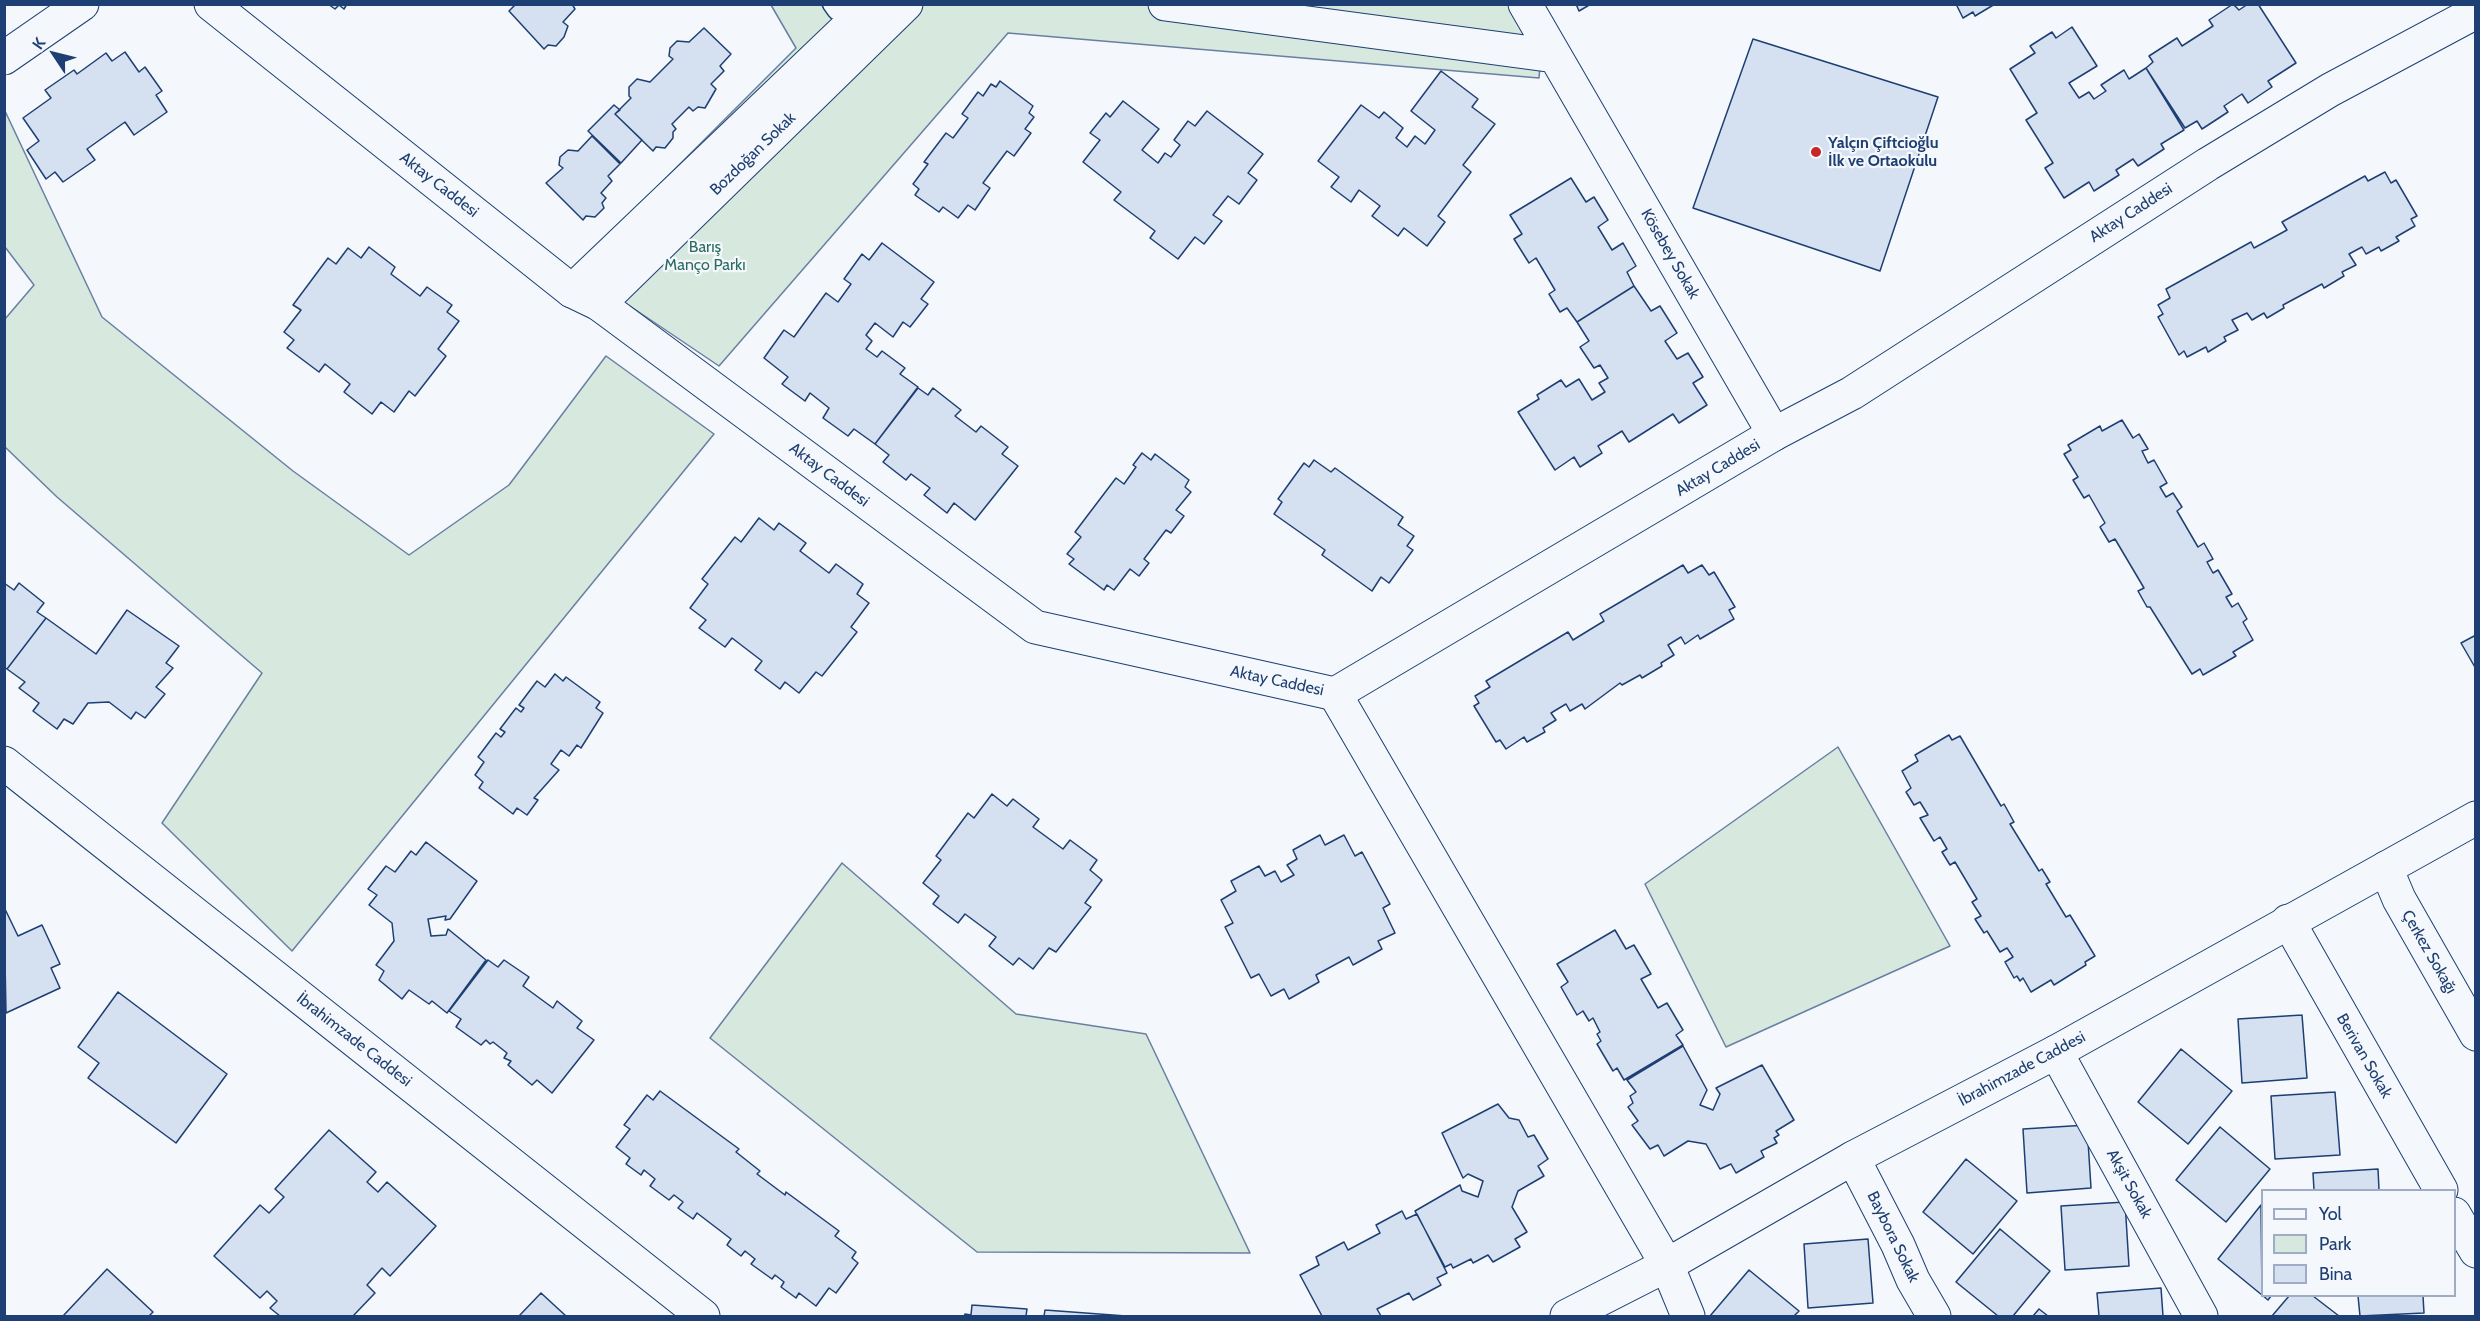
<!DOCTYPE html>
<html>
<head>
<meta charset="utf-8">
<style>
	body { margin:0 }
	#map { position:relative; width:2480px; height:1321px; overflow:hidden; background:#f4f7fb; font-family:Cabin,sans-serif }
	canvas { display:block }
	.frame { position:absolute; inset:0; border:6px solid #1d3f73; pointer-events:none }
	.legend { position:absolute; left:2261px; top:1189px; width:195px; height:108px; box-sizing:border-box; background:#f4f7fb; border:2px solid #9eadc5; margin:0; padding:8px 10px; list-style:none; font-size:18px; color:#1d3f73 }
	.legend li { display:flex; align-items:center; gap:12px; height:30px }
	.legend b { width:30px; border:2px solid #9eadc5 }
	.north { position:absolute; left:24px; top:24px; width:60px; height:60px; -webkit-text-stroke:4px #f4f7fb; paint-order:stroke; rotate:305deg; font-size:16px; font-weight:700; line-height:24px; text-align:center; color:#1d3f73 }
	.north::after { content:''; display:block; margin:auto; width:21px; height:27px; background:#1d3f73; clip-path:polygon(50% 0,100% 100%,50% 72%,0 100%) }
</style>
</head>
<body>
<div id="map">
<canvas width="2480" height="1321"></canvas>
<div class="frame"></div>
<ul class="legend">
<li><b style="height:8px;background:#f4f7fb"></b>Yol</li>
<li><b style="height:16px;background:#d7e8df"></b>Park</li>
<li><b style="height:16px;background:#d5e0f0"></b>Bina</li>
</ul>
<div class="north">K</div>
</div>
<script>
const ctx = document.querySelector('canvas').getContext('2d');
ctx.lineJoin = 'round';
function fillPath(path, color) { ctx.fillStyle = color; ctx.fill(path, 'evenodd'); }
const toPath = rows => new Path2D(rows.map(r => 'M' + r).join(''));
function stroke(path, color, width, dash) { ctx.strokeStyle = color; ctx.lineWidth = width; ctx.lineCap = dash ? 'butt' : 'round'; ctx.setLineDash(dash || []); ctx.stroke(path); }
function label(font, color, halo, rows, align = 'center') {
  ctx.font = font + ' Cabin,sans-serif'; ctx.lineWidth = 4.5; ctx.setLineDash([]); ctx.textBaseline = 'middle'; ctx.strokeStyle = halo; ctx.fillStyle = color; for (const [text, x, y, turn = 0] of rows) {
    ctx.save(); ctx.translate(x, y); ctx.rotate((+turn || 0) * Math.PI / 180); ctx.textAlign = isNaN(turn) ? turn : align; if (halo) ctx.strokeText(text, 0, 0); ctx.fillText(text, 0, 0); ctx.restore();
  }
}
const green = toPath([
	[771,5,1545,5,1539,78,1008,33,719,366,575,269,796,48,771,5],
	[5,111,102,317,293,471,409,555,509,485,606,356,714,434,292,951,162,823,262,673,57,497,5,447,5,319,34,285,5,247,5,111],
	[1838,747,1950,946,1726,1047,1645,884,1838,747],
	[842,863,1016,1014,1146,1034,1250,1253,977,1252,710,1038,842,863]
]);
const building = toPath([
	[328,4,347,4,344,9,339,5,335,9,328,4],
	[516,4,572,4,575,9,563,22,568,26,564,37,556,46,548,45,544,49,509,11,516,4],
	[1576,4,1591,4,1579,11,1576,4],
	[1956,4,1995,4,1975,16,1973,12,1963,18,1956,4],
	[2233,4,2239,10,2248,4,2258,4,2296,63,2268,81,2272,87,2248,103,2242,94,2224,106,2228,112,2202,129,2197,121,2185,128,2146,68,2153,62,2149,56,2177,38,2182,46,2213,26,2209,20,2233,4],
	[2072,27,2097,66,2069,83,2079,98,2089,92,2094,99,2106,91,2101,85,2124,70,2129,79,2146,68,2184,130,2161,144,2164,149,2138,166,2133,159,2116,170,2119,175,2094,191,2089,182,2064,198,2045,168,2053,163,2026,120,2037,113,2010,69,2035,53,2030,46,2052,32,2056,38,2072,27],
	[704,28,731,54,720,66,724,71,711,84,716,89,705,108,698,107,693,111,689,107,672,124,676,129,673,132,673,138,665,148,656,147,653,151,615,114,631,98,629,96,629,87,637,79,650,82,673,59,669,56,670,48,677,41,689,42,704,28],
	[1753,39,1938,97,1880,271,1693,208,1753,39],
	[125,52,139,72,145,67,162,91,156,95,167,112,134,135,125,122,87,149,95,160,63,182,55,172,46,179,27,150,39,141,23,118,51,98,45,90,74,70,77,74,106,53,112,61,125,52],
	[1441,71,1478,99,1472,107,1495,124,1463,165,1471,172,1438,216,1445,222,1427,246,1404,228,1398,236,1372,216,1380,206,1359,190,1351,202,1331,187,1339,177,1318,161,1361,105,1379,118,1384,112,1403,128,1396,138,1407,147,1415,136,1425,144,1435,130,1411,111,1441,71],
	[1000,81,1033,106,1029,113,1034,117,1025,129,1031,133,1014,156,1007,151,983,183,990,188,975,210,968,205,958,218,943,207,939,212,915,195,919,189,913,184,928,164,924,162,946,133,953,138,968,118,962,114,978,92,983,96,991,84,996,87,1000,81],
	[1123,101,1159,129,1142,150,1158,163,1165,153,1171,157,1180,145,1174,140,1188,121,1195,126,1207,111,1263,154,1248,173,1257,180,1239,204,1228,196,1213,215,1222,221,1204,244,1195,237,1178,259,1150,238,1155,231,1114,200,1121,192,1083,162,1100,140,1090,133,1106,113,1110,117,1123,101],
	[614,105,620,110,615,114,642,140,621,163,588,131,614,105],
	[592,136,620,164,608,176,612,181,601,193,606,198,602,203,604,208,595,217,586,216,583,220,546,183,563,168,559,165,560,157,568,150,578,151,592,136],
	[2385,172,2391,183,2396,180,2417,216,2411,219,2415,226,2396,237,2399,241,2381,251,2379,247,2366,254,2362,247,2349,254,2356,265,2342,272,2344,276,2324,288,2322,284,2283,305,2284,308,2267,318,2264,313,2252,320,2247,313,2232,320,2238,330,2224,337,2226,341,2208,352,2206,347,2187,357,2184,351,2179,355,2158,317,2163,314,2158,305,2170,298,2166,289,2251,242,2254,248,2287,230,2282,222,2365,176,2368,181,2385,172],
	[1571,178,1586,202,1594,197,1608,220,1598,227,1612,250,1623,243,1636,266,1627,272,1634,286,1577,322,1567,308,1560,312,1549,294,1555,290,1536,258,1529,263,1514,239,1522,234,1510,215,1571,178],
	[882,243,934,282,921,299,928,304,910,327,903,322,893,337,875,323,866,335,872,341,866,349,877,357,882,351,905,368,900,374,918,387,875,444,854,429,848,436,823,418,829,408,810,393,805,401,782,384,788,377,764,358,784,330,794,337,826,293,838,302,851,284,844,279,862,254,869,260,882,243],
	[369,247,395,267,391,274,420,296,427,287,452,305,447,312,459,321,438,349,446,356,415,396,409,391,394,412,381,402,372,414,344,392,350,384,325,364,319,372,287,348,294,340,284,332,301,310,293,305,328,258,336,264,348,248,361,258,369,247],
	[1634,286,1651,311,1660,306,1677,333,1665,341,1677,359,1688,353,1703,377,1693,383,1707,405,1679,423,1673,414,1629,442,1622,431,1598,446,1602,453,1580,467,1574,457,1555,470,1518,412,1539,399,1537,395,1561,380,1566,387,1579,379,1592,400,1605,392,1599,383,1608,378,1600,365,1594,368,1580,347,1589,341,1577,322,1634,286],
	[918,388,928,395,933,388,961,410,955,416,976,432,981,426,1008,447,1002,454,1018,466,975,520,954,503,947,513,924,495,930,488,911,474,906,480,883,462,889,455,875,444,918,388],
	[2122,420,2133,438,2139,434,2148,449,2142,451,2148,463,2154,460,2167,483,2160,487,2166,497,2173,493,2182,507,2177,511,2198,547,2204,543,2213,559,2207,562,2213,573,2218,570,2232,594,2226,597,2232,607,2238,603,2247,619,2243,622,2253,640,2233,652,2236,656,2203,675,2200,669,2192,674,2150,607,2147,607,2138,591,2144,588,2115,539,2109,542,2100,527,2105,523,2089,495,2084,498,2073,480,2078,477,2064,454,2071,450,2068,445,2100,426,2102,431,2122,420],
	[1142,453,1151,460,1155,454,1189,480,1185,487,1191,492,1176,510,1184,516,1171,533,1166,530,1144,559,1149,563,1139,576,1130,569,1114,590,1107,585,1104,590,1069,564,1074,559,1067,554,1081,537,1075,532,1116,478,1124,484,1136,467,1133,465,1142,453],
	[1314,460,1331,472,1335,468,1403,517,1398,525,1414,536,1407,546,1413,550,1389,583,1381,577,1372,591,1322,555,1325,550,1274,514,1282,502,1278,499,1304,463,1309,467,1314,460],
	[759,518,774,530,779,523,806,543,800,551,829,573,836,564,863,584,857,594,869,603,851,627,857,632,822,676,816,672,799,693,785,682,780,689,755,670,762,661,732,638,725,647,699,628,706,620,690,608,708,584,702,579,735,537,741,542,759,518],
	[1683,565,1688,573,1702,565,1709,575,1714,572,1735,607,1729,610,1734,619,1700,639,1698,635,1685,644,1681,637,1668,645,1674,655,1661,663,1662,666,1642,678,1640,675,1622,685,1620,683,1585,709,1582,704,1570,711,1566,704,1551,713,1556,720,1543,728,1545,732,1527,742,1524,737,1506,749,1500,740,1496,742,1474,706,1479,703,1475,696,1490,687,1486,681,1568,632,1573,640,1604,621,1600,614,1683,565],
	[4,583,14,590,19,583,44,603,37,612,46,618,7,669,4,667,4,583],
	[127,610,179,646,166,663,173,668,156,687,165,694,145,718,136,712,131,719,109,702,88,703,73,724,64,719,57,729,33,711,39,703,19,688,25,682,7,669,46,618,96,654,127,610],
	[2476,635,2476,669,2461,643,2476,635],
	[555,674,563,681,566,677,600,702,596,708,603,713,581,748,577,745,569,756,561,750,551,764,559,770,534,798,538,800,527,815,517,808,513,814,479,788,483,782,475,775,484,762,478,757,496,733,501,737,505,732,500,729,516,708,521,712,524,708,519,705,537,681,545,687,555,674],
	[1949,735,1952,740,1960,736,2001,806,2004,804,2014,822,2010,824,2039,871,2042,869,2050,882,2046,884,2066,917,2070,915,2095,956,2085,962,2086,965,2054,985,2051,980,2031,992,2023,978,2020,981,2017,976,2014,978,2005,962,2013,957,2007,948,2000,952,1987,931,1984,933,1975,919,1981,916,1972,902,1977,899,1955,862,1950,865,1942,852,1947,849,1940,837,1934,841,1920,818,1928,815,1920,802,1914,805,1906,792,1911,788,1902,771,1918,761,1915,755,1949,735],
	[992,794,1007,806,1013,799,1039,819,1033,827,1063,849,1070,840,1097,860,1090,870,1102,880,1085,903,1091,907,1056,952,1049,948,1033,969,1019,958,1013,965,989,946,996,937,965,914,958,923,933,904,939,896,923,883,941,860,936,856,968,813,974,818,992,794],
	[1320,835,1325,845,1344,835,1355,856,1362,852,1390,904,1383,908,1395,933,1378,941,1382,949,1353,965,1349,957,1316,975,1319,982,1289,999,1284,989,1271,996,1259,974,1251,978,1225,927,1233,923,1221,900,1236,891,1231,881,1259,866,1265,876,1275,871,1281,882,1294,875,1287,865,1297,859,1293,850,1320,835],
	[426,842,477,881,450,919,445,920,446,916,428,919,431,936,446,935,448,929,486,960,447,1013,432,1001,429,1004,409,990,402,999,379,980,384,971,376,965,394,941,392,923,369,905,377,895,368,889,386,866,395,872,411,851,416,855,426,842],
	[4,907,18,936,42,925,60,964,51,968,60,988,6,1013,4,907],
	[1615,930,1626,949,1634,945,1651,974,1641,979,1658,1008,1667,1003,1683,1030,1676,1035,1683,1045,1624,1080,1617,1068,1613,1071,1597,1044,1601,1041,1597,1034,1600,1032,1593,1018,1589,1021,1583,1011,1577,1015,1561,987,1568,982,1557,964,1615,930],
	[488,960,498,967,504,960,529,977,523,986,553,1008,557,1001,582,1021,577,1028,594,1040,552,1093,537,1080,532,1085,508,1065,511,1061,504,1058,507,1053,493,1042,490,1044,486,1040,481,1045,456,1027,461,1019,449,1011,488,960],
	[118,992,227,1074,176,1143,88,1078,99,1063,78,1047,118,992],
	[2302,1015,2307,1078,2242,1083,2238,1019,2302,1015],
	[1683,1046,1707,1090,1700,1105,1713,1110,1720,1094,1716,1088,1762,1065,1794,1120,1776,1131,1779,1135,1774,1138,1777,1143,1761,1151,1764,1157,1736,1173,1731,1164,1720,1169,1706,1144,1688,1141,1664,1156,1658,1145,1650,1149,1632,1125,1638,1121,1628,1107,1633,1103,1630,1096,1636,1092,1627,1080,1683,1046],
	[2181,1049,2232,1091,2188,1144,2138,1102,2181,1049],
	[660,1091,739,1149,736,1152,760,1171,757,1174,785,1195,786,1192,839,1231,835,1236,856,1252,852,1258,858,1263,836,1293,829,1288,816,1306,799,1293,796,1298,781,1287,784,1282,775,1275,772,1279,751,1264,755,1259,745,1251,741,1256,727,1245,731,1239,697,1213,693,1219,678,1208,683,1202,674,1195,669,1200,650,1186,655,1179,644,1170,641,1175,626,1164,630,1158,616,1147,630,1129,624,1125,647,1095,653,1100,660,1091],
	[2335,1092,2340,1155,2275,1159,2271,1096,2335,1092],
	[1498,1104,1509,1118,1519,1120,1528,1137,1534,1135,1548,1159,1538,1166,1544,1176,1518,1191,1512,1207,1527,1232,1515,1239,1520,1247,1493,1262,1488,1255,1473,1263,1471,1259,1453,1268,1451,1264,1445,1267,1415,1211,1460,1185,1462,1191,1478,1197,1483,1181,1468,1174,1463,1178,1442,1133,1498,1104],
	[2087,1125,2091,1188,2027,1193,2023,1129,2087,1125],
	[2220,1127,2270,1169,2226,1222,2176,1180,2220,1127],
	[329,1130,376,1172,367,1182,378,1192,387,1182,436,1226,390,1276,382,1268,367,1285,375,1293,353,1316,280,1316,270,1308,277,1301,267,1291,260,1298,214,1256,260,1205,269,1213,284,1197,275,1189,329,1130],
	[1966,1159,2017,1201,1973,1254,1923,1212,1966,1159],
	[2378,1169,2379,1190,2314,1190,2313,1173,2378,1169],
	[2125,1202,2129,1266,2065,1270,2061,1206,2125,1202],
	[2261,1205,2262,1296,2271,1296,2268,1300,2218,1259,2261,1205],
	[1402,1211,1406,1219,1417,1214,1447,1273,1437,1278,1441,1285,1413,1300,1409,1293,1377,1309,1381,1316,1322,1316,1300,1275,1319,1265,1316,1257,1344,1242,1348,1250,1380,1233,1376,1225,1402,1211],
	[2000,1229,2050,1271,2013,1316,1998,1316,1956,1282,2000,1229],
	[1868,1239,1873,1303,1808,1308,1804,1244,1868,1239],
	[107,1269,153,1312,149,1316,63,1316,107,1269],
	[1749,1270,1799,1311,1794,1316,1710,1316,1749,1270],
	[2161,1288,2163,1316,2099,1316,2097,1293,2161,1288],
	[541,1293,566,1316,519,1316,541,1293],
	[2289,1296,2313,1296,2339,1316,2272,1316,2289,1296],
	[2358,1296,2423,1296,2424,1313,2360,1316,2358,1296],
	[972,1305,1027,1309,1026,1316,964,1316,965,1314,971,1315,972,1305],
	[2039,1309,2048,1316,2033,1316,2039,1309],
	[1045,1310,1126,1316,1044,1316,1045,1310]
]);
const lane = toPath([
	[831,4,836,11,842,4]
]);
const street = toPath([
	[1165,4,1555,56],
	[1525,4,1774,434],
	[4,58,82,4],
	[572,291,872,4],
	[599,304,906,4],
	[1335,694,1667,1265,1688,1316],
	[2386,868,2399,899,2476,1034],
	[2288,921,2441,1190],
	[2056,1052,2201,1316],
	[1853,1158,1898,1245,1913,1280,1934,1316],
	[2454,1214,2476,1251]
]);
const secondary = toPath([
	[211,4,572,291,599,304,1035,627,1335,694,1774,434,1852,393,2208,164,2330,90,2476,12],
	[4,763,703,1316],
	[1567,1316,1667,1265,1853,1158,2056,1052,2476,818]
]);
const markers = [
	[1816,152,6,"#c62828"]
];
const poiNames = [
	["Yalçın Çiftcioğlu",1828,143],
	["İlk ve Ortaokulu",1828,161]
];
const streetNames = [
	["Bozdoğan Sokak",753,154,-44],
	["Aktay Caddesi",439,185,38],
	["Aktay Caddesi",2131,213,-33],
	["Kösebey Sokak",1670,254,60],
	["Aktay Caddesi",1718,468,-31],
	["Aktay Caddesi",829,475,37],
	["Aktay Caddesi",1277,681,12],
	["Çerkez Sokağı",2429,952,60],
	["İbrahimzade Caddesi",354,1040,38],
	["Berivan Sokak",2364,1056,60],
	["İbrahimzade Caddesi",2022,1069,-28],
	["Akşit Sokak",2129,1184,61],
	["Baybora Sokak",1893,1237,64]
];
const parkNames = [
	["Barış",705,247],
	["Manço Parkı",705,265]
];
fillPath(green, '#d7e8df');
stroke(green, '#687fa3', 1.5);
fillPath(building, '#d5e0f0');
stroke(building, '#1d3f73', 1.5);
stroke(lane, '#1d3f73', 19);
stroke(street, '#1d3f73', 35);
stroke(secondary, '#1d3f73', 35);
stroke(lane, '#f4f7fb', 16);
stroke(street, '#f4f7fb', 33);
stroke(secondary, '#f4f7fb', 33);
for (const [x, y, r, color] of markers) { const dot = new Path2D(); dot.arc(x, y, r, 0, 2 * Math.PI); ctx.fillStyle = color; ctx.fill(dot); stroke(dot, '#f4f7fb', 2); }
label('bold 16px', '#1d3f73', '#f4f7fb', poiNames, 'left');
label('16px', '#1d3f73', '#f4f7fb', streetNames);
label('16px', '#2c6c60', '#f4f7fb', parkNames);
</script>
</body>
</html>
